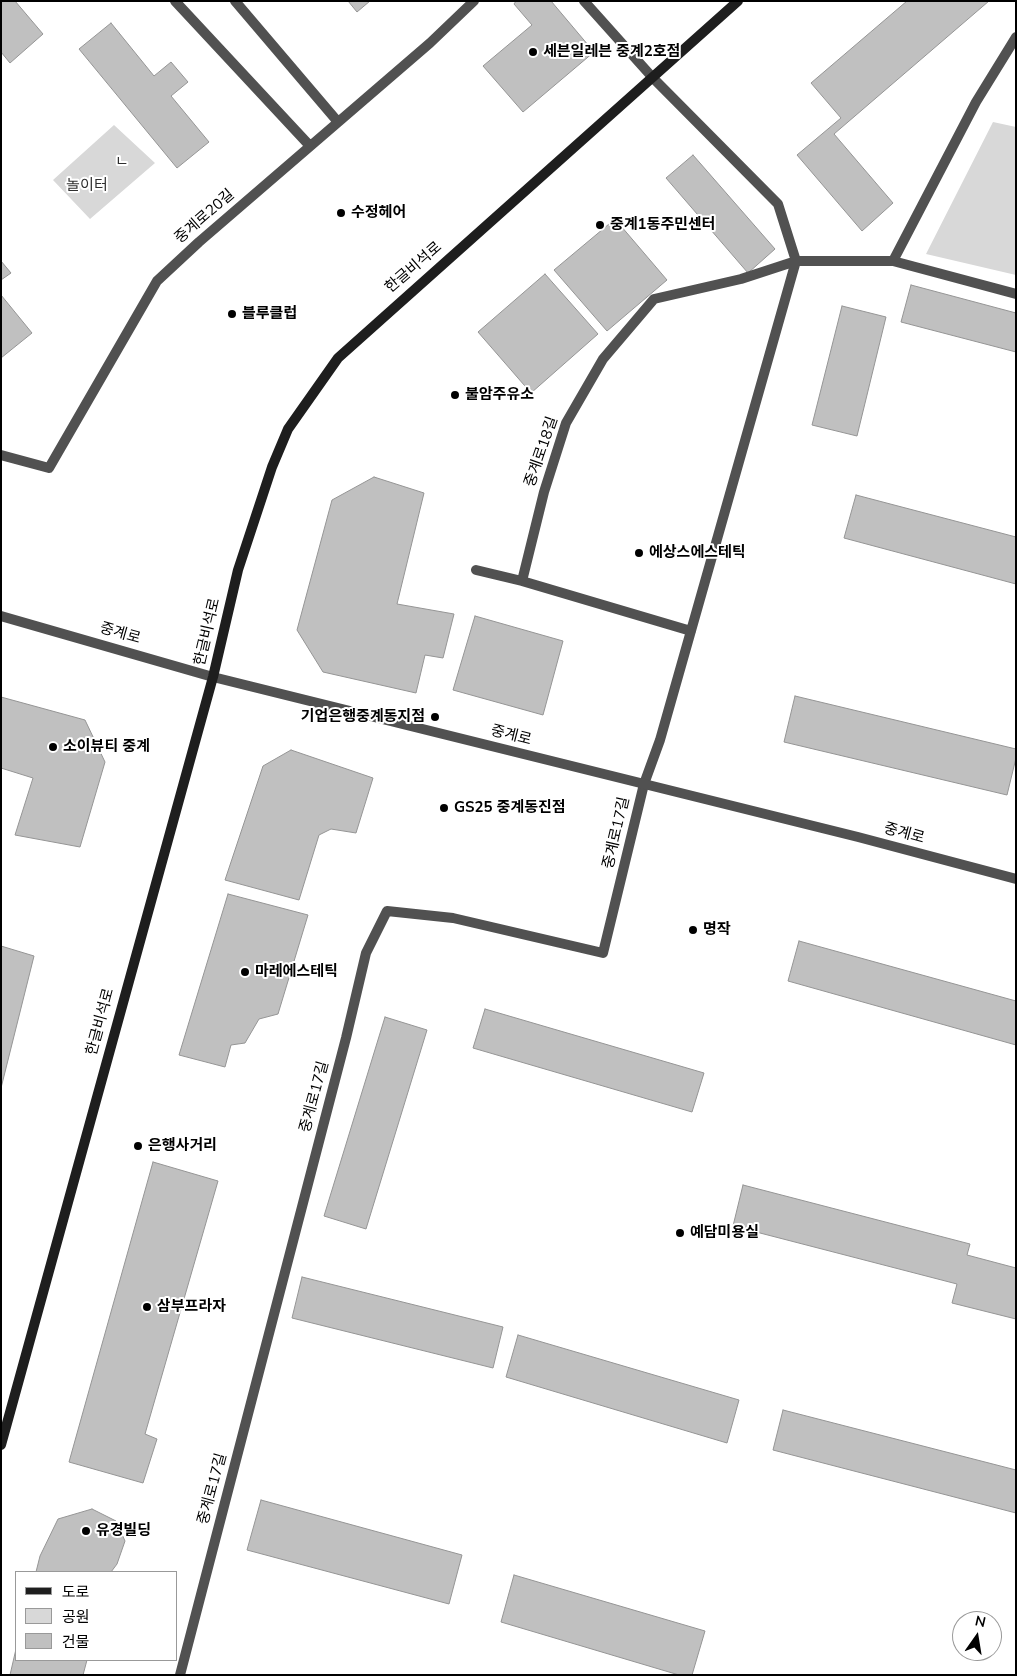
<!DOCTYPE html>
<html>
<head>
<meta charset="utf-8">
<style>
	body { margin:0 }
	#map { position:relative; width:1017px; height:1676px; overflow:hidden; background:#fff; font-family:"Nunito Sans","Noto Sans KR",sans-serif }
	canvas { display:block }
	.frame { position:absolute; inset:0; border:2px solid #000; pointer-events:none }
	.legend { position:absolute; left:15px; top:1571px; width:162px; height:90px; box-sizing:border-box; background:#fff; border:1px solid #999; margin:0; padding:6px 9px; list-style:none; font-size:15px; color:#000 }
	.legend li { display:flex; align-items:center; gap:10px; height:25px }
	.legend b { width:25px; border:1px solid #999 }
	.north { position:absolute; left:952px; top:1611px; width:50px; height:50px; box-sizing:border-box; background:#fff; border:1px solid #999; border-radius:50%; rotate:13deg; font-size:14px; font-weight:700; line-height:20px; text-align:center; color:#000 }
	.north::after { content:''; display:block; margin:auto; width:18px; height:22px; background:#000; clip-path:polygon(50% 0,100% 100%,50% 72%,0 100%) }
</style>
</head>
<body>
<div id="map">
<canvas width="1017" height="1676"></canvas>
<div class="frame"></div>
<ul class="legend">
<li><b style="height:6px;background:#1e1e1e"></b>도로</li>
<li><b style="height:14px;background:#d8d8d8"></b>공원</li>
<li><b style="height:14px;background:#c0c0c0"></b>건물</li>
</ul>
<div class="north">N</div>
</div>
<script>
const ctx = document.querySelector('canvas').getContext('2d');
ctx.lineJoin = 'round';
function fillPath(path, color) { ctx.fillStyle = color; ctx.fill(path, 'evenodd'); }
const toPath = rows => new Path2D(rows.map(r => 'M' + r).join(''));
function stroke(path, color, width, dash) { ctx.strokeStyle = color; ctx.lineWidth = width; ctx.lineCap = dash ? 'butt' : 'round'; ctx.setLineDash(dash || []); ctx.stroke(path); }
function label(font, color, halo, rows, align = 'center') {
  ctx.font = font + ' "Nunito Sans","Noto Sans KR",sans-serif'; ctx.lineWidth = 4; ctx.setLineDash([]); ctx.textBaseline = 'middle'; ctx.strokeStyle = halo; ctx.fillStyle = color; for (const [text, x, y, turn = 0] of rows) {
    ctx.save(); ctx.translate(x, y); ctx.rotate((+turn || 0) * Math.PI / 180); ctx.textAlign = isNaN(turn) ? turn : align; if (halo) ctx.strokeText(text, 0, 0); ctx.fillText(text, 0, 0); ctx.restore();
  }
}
const green = toPath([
	[993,122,1016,127,1016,275,926,254],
	[114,125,155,163,90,219,53,180]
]);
const building = toPath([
	[1,1,15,1,43,34,10,63,1,52,1,1],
	[348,1,370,1,357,12,348,1],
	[516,1,551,1,594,52,523,112,483,66,532,25,514,4,516,1],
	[907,1,989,1,834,134,893,203,862,231,797,155,841,118,811,83,907,1],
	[111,23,154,76,171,62,188,82,171,96,209,142,177,168,79,49,111,23],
	[693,155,775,249,748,273,666,178,693,155],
	[615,219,667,280,607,331,554,270,615,219],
	[1,261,11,273,1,280,1,261],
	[545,274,598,334,531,393,478,332,545,274],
	[911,285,1016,313,1016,352,901,322,911,285],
	[1,295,32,333,1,358,1,295],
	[842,306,886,317,857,436,812,425,842,306],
	[374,477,424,493,397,604,454,614,443,658,425,655,416,693,323,672,297,630,332,500,374,477],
	[856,495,1016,537,1016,584,844,538,856,495],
	[475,616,563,641,543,715,453,690,475,616],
	[795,696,1016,749,1016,758,1007,795,784,742,795,696],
	[1,697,85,720,105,762,80,847,15,835,33,778,1,768,1,697],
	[291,750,373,778,356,833,331,829,319,835,299,900,225,880,263,766,291,750],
	[228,894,308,915,278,1014,259,1019,245,1043,231,1045,225,1067,179,1055,228,894],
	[799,941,1016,1001,1016,1045,788,981,799,941],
	[1,946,34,956,1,1088,1,946],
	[485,1009,704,1073,692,1112,473,1048,485,1009],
	[385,1017,427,1030,366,1229,324,1216,385,1017],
	[153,1162,218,1181,145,1434,157,1439,143,1483,69,1462,153,1162],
	[743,1185,970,1244,967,1255,1016,1268,1016,1319,952,1303,957,1284,733,1226,743,1185],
	[302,1277,503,1327,493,1368,292,1318,302,1277],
	[518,1335,739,1400,727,1443,506,1377,518,1335],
	[783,1410,1016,1470,1016,1513,773,1450,783,1410],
	[261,1500,462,1555,449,1604,247,1550,261,1500],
	[92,1509,116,1521,125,1541,117,1564,111,1572,36,1572,40,1556,58,1519,92,1509],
	[514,1575,705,1631,692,1675,679,1675,501,1622,514,1575],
	[16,1649,16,1660,87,1660,83,1675,10,1675,16,1649]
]);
const minor = toPath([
	[175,1,310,146],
	[235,1,338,122],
	[893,261,1016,294],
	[1,455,49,468,157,281,199,242,430,43,474,1],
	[476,570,522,581],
	[691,631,522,581,544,492,566,423,603,359,654,299,741,279,796,261,893,261,976,102,1016,37],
	[180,1675,346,1038,366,953,387,911,453,918,603,953,644,784,660,740,796,261,778,204,653,78,584,1]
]);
const tertiary = toPath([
	[1,616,213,677,858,837,1016,879]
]);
const secondary = toPath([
	[1,1445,213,677,238,570,272,467,288,429,338,358,738,1]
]);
const markers = [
	[533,52,5,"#000"],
	[341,213,5,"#000"],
	[600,225,5,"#000"],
	[232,314,5,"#000"],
	[455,395,5,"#000"],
	[639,553,5,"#000"],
	[435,717,5,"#000"],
	[53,747,5,"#000"],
	[444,808,5,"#000"],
	[693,930,5,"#000"],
	[245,972,5,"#000"],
	[138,1146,5,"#000"],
	[680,1233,5,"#000"],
	[147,1307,5,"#000"],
	[86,1531,5,"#000"]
];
const poiNames = [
	["세븐일레븐 중계2호점",543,52],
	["수정헤어",351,213],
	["중계1동주민센터",610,225],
	["블루클럽",242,314],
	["불암주유소",465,395],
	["에상스에스테틱",649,553],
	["기업은행중계동지점",425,717,"right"],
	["소이뷰티 중계",63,747],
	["GS25 중계동진점",454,808],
	["명작",703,930],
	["마레에스테틱",255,972],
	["은행사거리",148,1146],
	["예담미용실",690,1233],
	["삼부프라자",157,1307],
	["유경빌딩",96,1531]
];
const parkNames = [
	["ㄴ",122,162],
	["놀이터",87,186]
];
const streetNames = [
	["중계로20길",205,217,-41],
	["한글비석로",414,268,-41],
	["중계로18길",542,452,-71],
	["한글비석로",208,632,-77],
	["중계로",120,634,16],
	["중계로",511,736,14],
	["중계로17길",617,833,-77],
	["중계로",904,834,15],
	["한글비석로",101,1022,-75],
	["중계로17길",315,1097,-75],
	["중계로17길",213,1489,-75]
];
fillPath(green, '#d8d8d8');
fillPath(building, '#c0c0c0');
stroke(building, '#959595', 1);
stroke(minor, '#515151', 10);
stroke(tertiary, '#515151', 10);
stroke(secondary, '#1e1e1e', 10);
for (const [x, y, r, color] of markers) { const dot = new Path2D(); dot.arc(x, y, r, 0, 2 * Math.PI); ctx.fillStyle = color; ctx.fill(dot); stroke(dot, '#fff', 2); }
label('bold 15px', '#000', '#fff', poiNames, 'left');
label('15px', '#2f2f2f', '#fff', parkNames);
label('15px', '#000', '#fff', streetNames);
</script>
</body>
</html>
